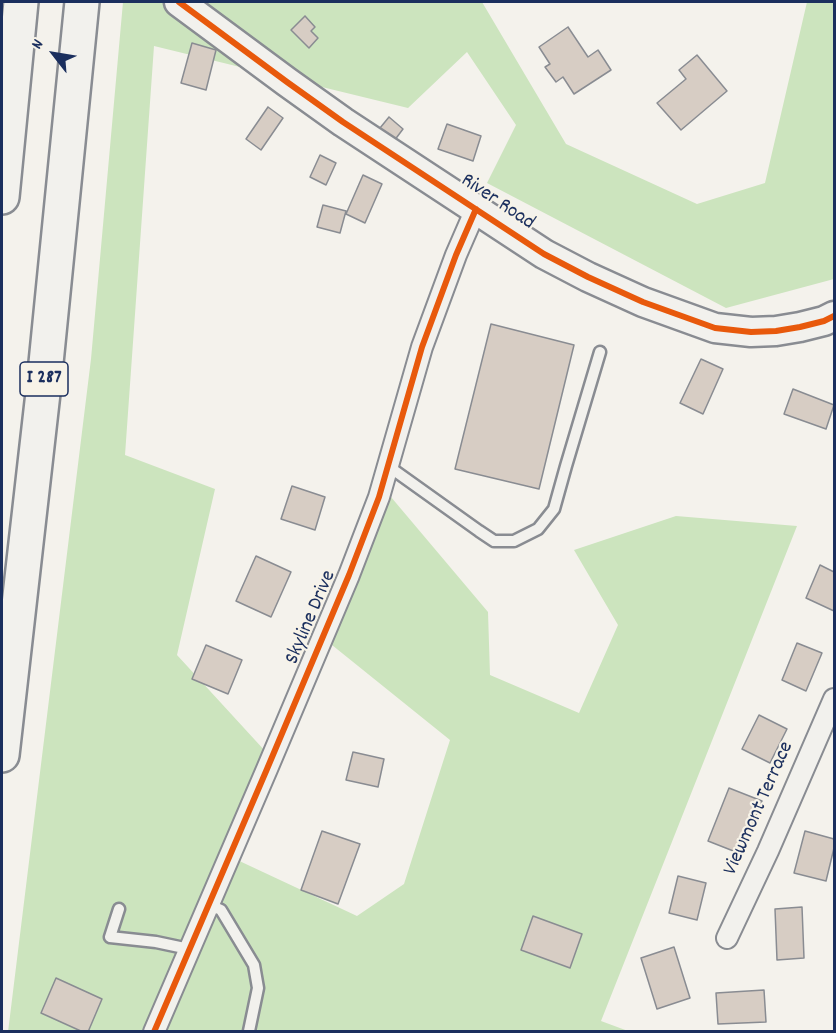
<!DOCTYPE html>
<html>
<head>
<meta charset="utf-8">
<style>
	body { margin:0 }
	#map { position:relative; width:836px; height:1033px; overflow:hidden; background:#f4f2ec; font-family:Dekko,sans-serif }
	canvas { display:block }
	.frame { position:absolute; inset:0; border:3px solid #1b2f5e; pointer-events:none }
	.north { position:absolute; left:24px; top:24px; width:60px; height:60px; -webkit-text-stroke:4px #f7f3e8; paint-order:stroke; rotate:301deg; font-size:16px; font-weight:700; line-height:24px; text-align:center; color:#1b2f5e }
	.north::after { content:''; display:block; margin:auto; width:21px; height:27px; background:#1b2f5e; clip-path:polygon(50% 0,100% 100%,50% 72%,0 100%) }
</style>
</head>
<body>
<div id="map">
<canvas width="836" height="1033"></canvas>
<div class="frame"></div>
<div class="north">N</div>
</div>
<script>
const ctx = document.querySelector('canvas').getContext('2d');
ctx.lineJoin = 'round';
function fillPath(path, color) { ctx.fillStyle = color; ctx.fill(path, 'evenodd'); }
const toPath = rows => new Path2D(rows.map(r => 'M' + r).join(''));
function stroke(path, color, width, dash) { ctx.strokeStyle = color; ctx.lineWidth = width; ctx.lineCap = dash ? 'butt' : 'round'; ctx.setLineDash(dash || []); ctx.stroke(path); }
function label(font, color, halo, rows, align = 'center') {
  ctx.font = font + ' Dekko,sans-serif'; ctx.lineWidth = 4.5; ctx.setLineDash([]); ctx.textBaseline = 'middle'; ctx.strokeStyle = halo; ctx.fillStyle = color; for (const [text, x, y, turn = 0] of rows) {
    ctx.save(); ctx.translate(x, y); ctx.rotate((+turn || 0) * Math.PI / 180); ctx.textAlign = isNaN(turn) ? turn : align; if (halo) ctx.strokeText(text, 0, 0); ctx.fillText(text, 0, 0); ctx.restore();
  }
}
const green = toPath([
	[123,2,482,2,566,144,697,204,765,183,807,2,834,2,834,279,726,308,487,183,516,125,467,52,408,108,154,46,125,455,215,489,177,655,277,764,233,858,357,916,404,884,450,740,327,641,380,484,488,612,490,675,579,713,618,625,574,550,676,516,797,526,601,1021,628,1031,8,1032,91,359]
]);
const building = toPath([
	[305,16,315,27,311,31,318,38,309,48,291,30,305,16],
	[568,27,588,57,598,50,611,70,574,94,563,77,556,82,545,67,550,64,539,47,568,27],
	[192,43,216,50,206,90,181,83,192,43],
	[697,55,727,91,681,130,657,103,686,79,679,70,697,55],
	[268,107,283,118,261,150,246,139,268,107],
	[389,117,403,129,394,141,380,128,389,117],
	[447,124,481,136,473,161,438,149,447,124],
	[320,155,336,163,326,185,310,177,320,155],
	[363,175,382,184,365,223,346,214,363,175],
	[323,205,346,211,340,233,317,227,323,205],
	[491,324,574,345,539,489,455,469,491,324],
	[701,359,723,369,703,414,680,403,701,359],
	[793,389,834,405,826,429,784,414,793,389],
	[292,486,325,497,315,530,281,519,292,486],
	[256,556,291,572,271,617,236,601,256,556],
	[820,565,834,572,834,611,806,598,820,565],
	[797,643,822,653,806,691,782,680,797,643],
	[206,645,242,660,228,694,192,679,206,645],
	[759,715,787,729,770,763,742,749,759,715],
	[353,752,384,759,378,787,346,780,353,752],
	[729,788,762,801,741,854,708,841,729,788],
	[322,831,360,844,338,904,301,890,322,831],
	[805,831,834,839,834,848,826,881,794,873,805,831],
	[678,876,706,883,697,920,669,913,678,876],
	[802,907,804,958,777,960,775,909,802,907],
	[533,916,582,934,570,968,521,950,533,916],
	[674,947,690,998,657,1009,641,958,674,947],
	[56,978,102,999,88,1032,83,1032,41,1013,56,978],
	[764,990,766,1022,718,1024,716,993,764,990]
]);
const lane = toPath([
	[388,466,479,531,494,541,514,541,538,529,554,509,566,466,600,352],
	[208,904,221,910,254,965,258,988,249,1031],
	[119,909,110,937,156,942,189,949]
]);
const street = toPath([
	[727,938,768,851,834,699],
	[154,1032,267,769,349,575,379,497,422,347,456,255,476,209]
]);
const secondary = toPath([
	[179,2,287,82,343,122,544,254,588,277,643,302,715,328,751,332,776,331,800,327,824,321,834,316]
]);
const highway = toPath([
	[2,197,21,2],
	[2,755,43,393,82,2]
]);
const cycleway = toPath([
	[179,2,287,82,343,122,544,254,588,277,643,302,715,328,751,332,776,331,800,327,824,321,834,316],
	[154,1032,267,769,349,575,379,497,422,347,456,255,476,209]
]);
const shields = [
	[44,379,48]
];
const shieldNames = [
	["I 287",44,379]
];
const streetNames = [
	["River Road",497,203,34],
	["Skyline Drive",312,618,-67],
	["Viewmont Terrace",760,809,-66]
];
fillPath(green, '#cce4be');
fillPath(building, '#d7cdc4');
stroke(building, '#898c92', 1.5);
stroke(lane, '#898c92', 15);
stroke(street, '#898c92', 24);
stroke(secondary, '#898c92', 33);
stroke(highway, '#898c92', 38);
stroke(lane, '#f2f1ed', 10);
stroke(street, '#f2f1ed', 20);
stroke(secondary, '#f2f1ed', 28);
stroke(highway, '#f2f1ed', 33);
stroke(cycleway, '#e8590c', 6);
for (const [x, y, w] of shields) { const box = new Path2D(); box.roundRect(x - w / 2, y - 17, w, 34, 4.5); ctx.fillStyle = '#f7f3e8'; ctx.fill(box); stroke(box, '#1b2f5e', 1.5); }
label('bold 20px', '#1b2f5e', null, shieldNames);
label('21px', '#1b2f5e', '#f7f3e8', streetNames);
</script>
</body>
</html>
